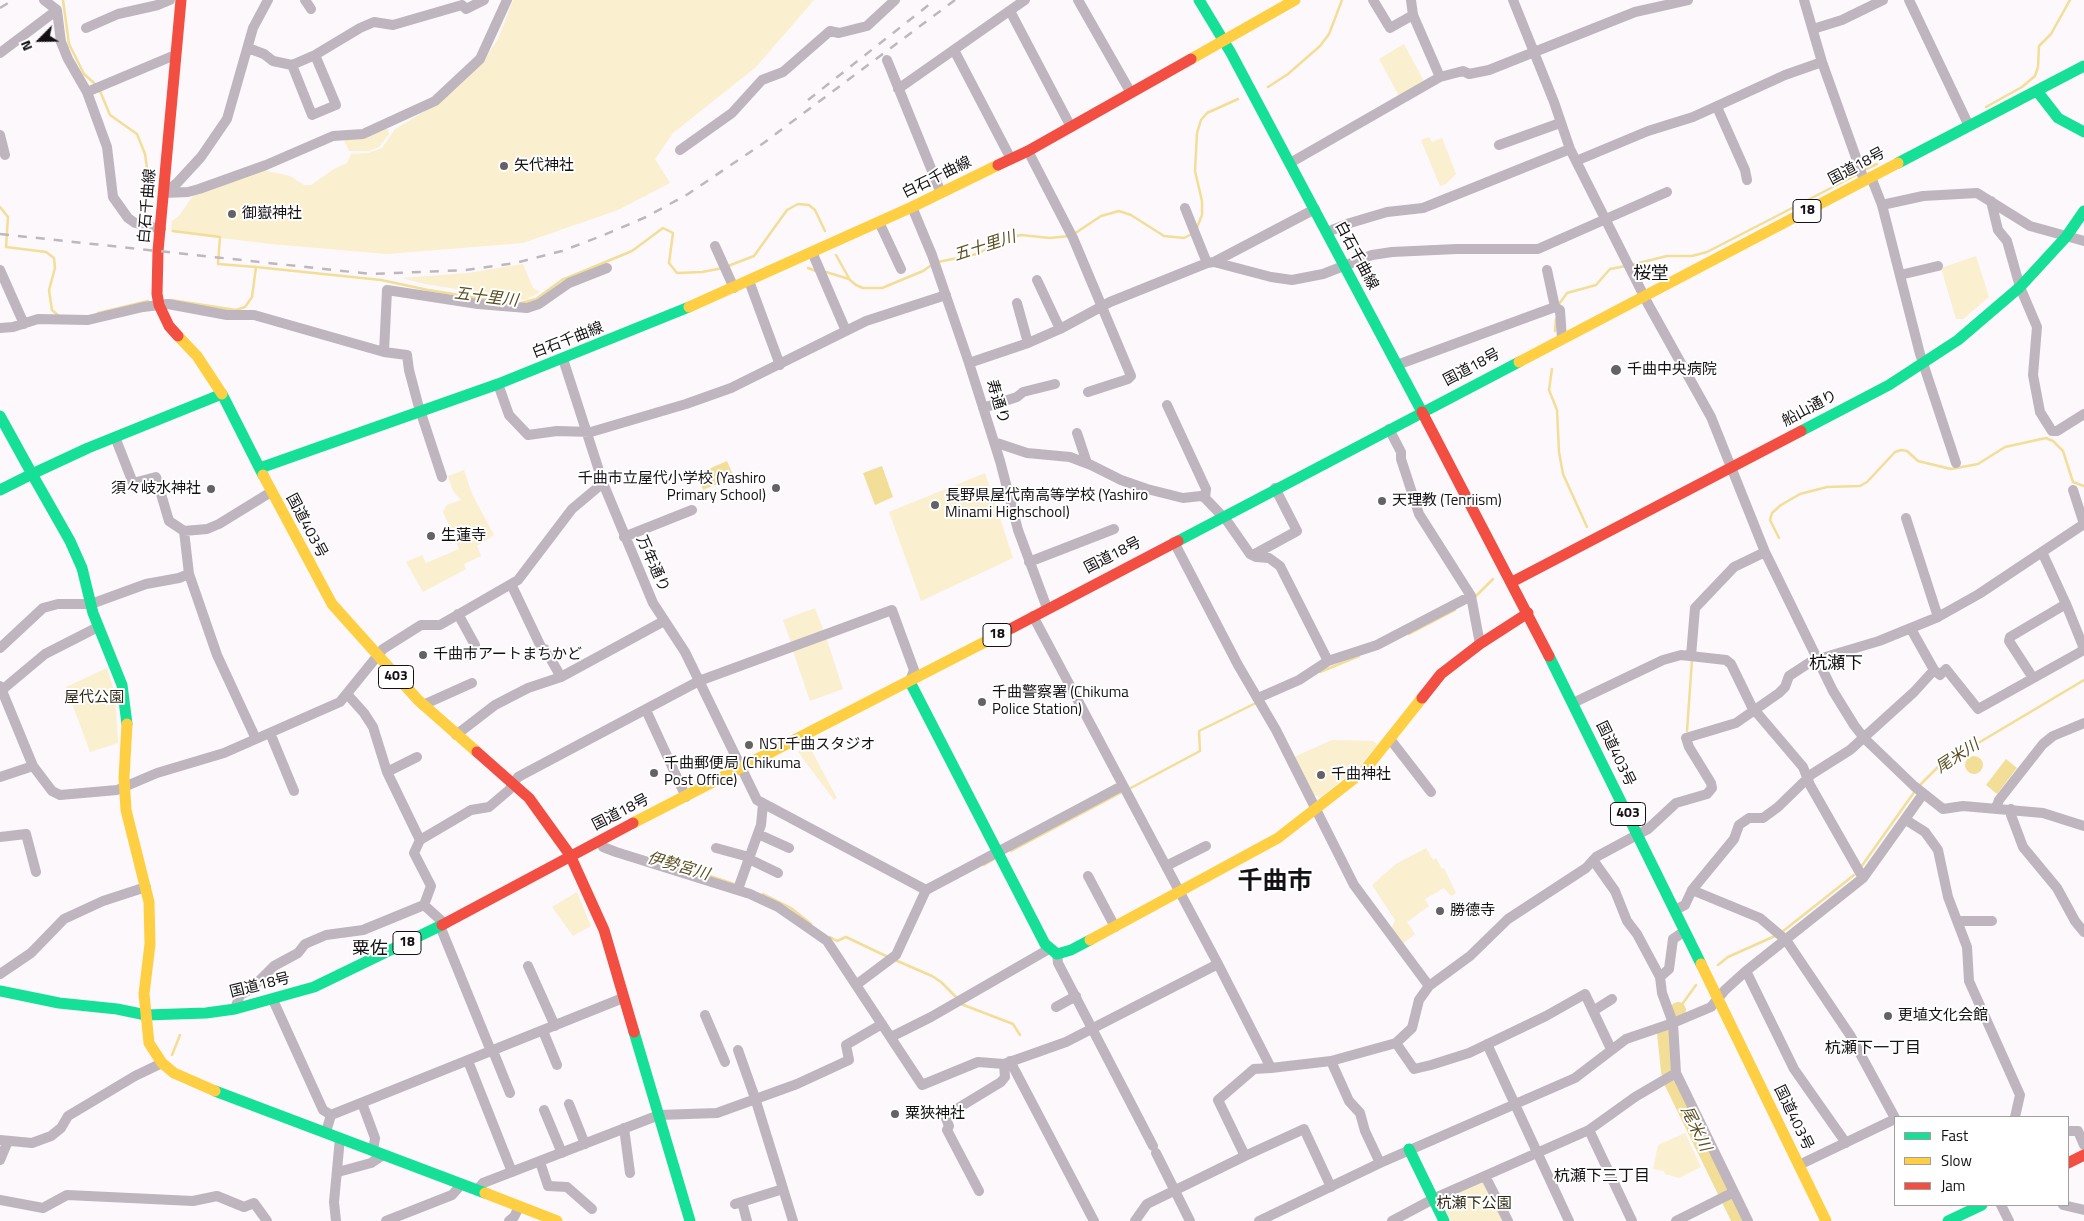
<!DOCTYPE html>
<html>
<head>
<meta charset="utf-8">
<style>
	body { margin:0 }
	#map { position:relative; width:2084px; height:1221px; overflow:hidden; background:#fcf8fc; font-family:"Titillium Web",sans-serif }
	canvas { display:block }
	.legend { position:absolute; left:1894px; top:1116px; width:175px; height:90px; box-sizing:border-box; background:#fff; border:1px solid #a1a0a1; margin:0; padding:6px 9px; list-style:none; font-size:15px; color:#141114 }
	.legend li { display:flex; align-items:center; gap:10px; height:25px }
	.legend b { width:25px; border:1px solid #a1a0a1 }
	.north { position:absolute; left:15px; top:15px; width:50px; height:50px; -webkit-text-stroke:4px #fff; paint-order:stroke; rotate:247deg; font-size:14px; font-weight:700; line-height:20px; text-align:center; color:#141114 }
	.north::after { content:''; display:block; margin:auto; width:18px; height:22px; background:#141114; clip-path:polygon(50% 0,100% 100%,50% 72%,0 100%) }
</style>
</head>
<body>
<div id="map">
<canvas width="2084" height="1221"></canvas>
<ul class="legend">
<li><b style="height:6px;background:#16e098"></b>Fast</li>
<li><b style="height:6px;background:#ffcf43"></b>Slow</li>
<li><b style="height:6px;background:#f24e42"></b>Jam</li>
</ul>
<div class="north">N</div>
</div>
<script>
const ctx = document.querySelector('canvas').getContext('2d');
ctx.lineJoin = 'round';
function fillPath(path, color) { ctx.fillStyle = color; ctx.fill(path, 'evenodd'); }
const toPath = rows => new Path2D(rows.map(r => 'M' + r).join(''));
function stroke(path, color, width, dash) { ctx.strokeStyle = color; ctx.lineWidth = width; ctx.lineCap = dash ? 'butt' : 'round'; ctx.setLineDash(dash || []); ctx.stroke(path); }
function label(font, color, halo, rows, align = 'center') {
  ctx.font = font + ' "Titillium Web","Noto Sans JP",sans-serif'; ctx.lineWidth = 4; ctx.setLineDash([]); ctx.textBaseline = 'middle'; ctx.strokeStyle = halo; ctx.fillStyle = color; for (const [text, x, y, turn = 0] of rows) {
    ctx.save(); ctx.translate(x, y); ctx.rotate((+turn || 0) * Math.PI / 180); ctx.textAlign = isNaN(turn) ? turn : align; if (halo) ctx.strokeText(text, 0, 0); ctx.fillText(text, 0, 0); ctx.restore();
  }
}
const green = toPath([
	[513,0,814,0,756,67,673,133,655,159,670,183,618,210,523,243,387,254,271,244,171,232,172,221,179,216,195,193,263,170,290,176,304,185,311,185,334,169,347,163,351,154,368,153,382,148,395,129,439,103,485,59,498,39],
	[1404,44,1424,81,1399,96,1379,59],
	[387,128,389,134,379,147,369,151,349,151,343,138,364,137],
	[1429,137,1432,142,1442,138,1456,174,1446,184,1440,186,1421,140],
	[1976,256,1989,297,1963,319,1956,319,1941,268],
	[523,264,533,288,540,292,525,300,425,284,402,278,468,273],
	[464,470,472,494,494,535,477,546,481,556,464,564,466,569,423,592,406,562,422,555,426,563,459,549,443,512,447,505,461,500,453,491,448,476],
	[985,473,1013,558,921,601,889,512],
	[815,608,824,632,791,643,783,620],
	[826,637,843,689,810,701,792,648],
	[107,668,115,694,118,743,90,752,66,687],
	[1332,740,1374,741,1377,745,1360,765,1321,797,1313,795,1294,757],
	[809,746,837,798,834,800,798,752],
	[1426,848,1433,860,1436,858,1442,869,1444,868,1456,893,1451,896,1444,888,1425,899,1429,906,1407,922,1415,934,1401,945,1391,930,1395,920,1372,885,1396,864],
	[577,892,591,926,573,936,552,907],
	[1685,1133,1701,1167,1679,1178,1665,1174,1664,1171,1653,1169,1658,1145],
	[1483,1180,1502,1221,1451,1221,1441,1199]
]);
const water = toPath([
	[727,461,734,477,703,490,697,474],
	[882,466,893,497,875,505,863,473],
	'1965 765a9 9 0 1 1 18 0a9 9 0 1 1-18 0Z',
	[2006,759,2017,768,1997,794,1986,785]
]);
const stream = toPath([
	[63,0,69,44,84,74,95,84],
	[1268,87,1288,74,1320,46,1329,34,1342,0],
	[100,91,110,115,137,134,145,154,150,190,155,191],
	[1986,107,2022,87,2035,76,2038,67,2039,46,2051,34,2070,0],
	[1864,170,1877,164],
	[0,207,8,217,6,247,46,252,54,258,55,268,49,290,52,310,59,316],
	[1196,230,1202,215,1202,201,1195,171,1197,133,1201,120,1207,113,1238,99],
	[173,231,220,237,218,264,256,267],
	[1074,234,1101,216,1119,211,1131,215,1164,236,1184,238,1192,234],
	[836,255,850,280,856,285,863,288,882,288,923,271,933,264],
	[938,262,977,254,1007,238,1021,235,1050,238,1069,236],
	[1631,265,1667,256,1692,256,1707,252,1858,174],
	[728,266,754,256,787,210,798,204,809,205,815,210,825,231],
	[808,268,816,271],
	[826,272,849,279],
	[171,300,236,310,245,307,252,297,256,267,381,280,428,290,498,301],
	[521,303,536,299,562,280,632,251,663,228,673,233,669,263,677,273,702,272,723,268],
	[1559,304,1567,293,1596,285,1610,269,1626,266],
	[98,313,148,301],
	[1555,331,1556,319],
	[1552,369,1549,390,1557,410,1559,452,1563,474,1587,527],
	[1779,538,1770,520,1772,513,1781,505,1800,494,1827,487,1860,486,1867,482,1895,452,1901,450,1907,451,1918,461,1951,469,1978,464,2005,447,2046,438,2053,441,2063,451,2073,482,2084,486],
	[1475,597,1493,579],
	[1409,634,1455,610],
	[1320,672,1359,656],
	[1687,731,1692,660],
	[1918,787,1938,767,2084,680],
	[1127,790,1200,751,1199,731,1256,703],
	[1011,851,1122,792],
	[984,865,994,859],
	[1861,867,1915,791],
	[710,876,737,885],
	[763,894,791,908,811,924],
	[1782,932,1854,875],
	[830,937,837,941,846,937,888,957],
	[895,960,932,976,941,982,957,998],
	[1718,965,1728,957,1775,936],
	[961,1004,1013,1024,1020,1035],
	[1678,1010,1696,985],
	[172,1055,180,1035]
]);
const river = toPath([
	[1676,1013,1678,1010],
	[1665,1033,1669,1071,1672,1082,1740,1221]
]);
const street = toPath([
	[44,0,57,10,61,42,68,59,87,92,107,147,113,197,128,218,135,223,161,229],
	[305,0,311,9],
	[1078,0,1131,93],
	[1373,0,1390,28,1413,15],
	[1411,0,1413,15,1440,77],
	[1513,0,1554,102,1570,149,1648,304,1711,417,1765,552,1833,691,1854,725,1864,738,1914,786,1943,809,1963,806,2043,813,2084,826],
	[1804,0,1822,62,1864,180],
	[1909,0,1969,126],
	[1010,11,1071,127],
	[86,28,118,14,158,5,170,0],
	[1813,29,1842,20,1883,0],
	[248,48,264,54,273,61,292,65,315,55,360,28,374,22,393,25,462,5,466,9,484,0],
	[954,50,1011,159],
	[0,53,57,10],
	[887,60,941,193],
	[292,65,312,115,336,105,315,55],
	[898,89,1025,0],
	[87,92,175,55],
	[1717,107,1745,170,1747,180],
	[0,135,5,155],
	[1499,145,1560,123],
	[680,150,732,113,762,80,783,72,830,31,839,33,867,26,895,0],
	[1028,151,1073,238,1131,376,1128,379,1088,392],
	[1576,161,1648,131,1693,117,1785,75,1822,62],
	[1290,163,1440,77,1463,71,1469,74,1489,70,1635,12,1688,0],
	[1871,177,1882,205,1920,354,1956,463],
	[164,193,188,192,199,189,266,165,333,136,363,134,435,101,480,59,507,0],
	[164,193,177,183,201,157,227,119,253,28,268,0],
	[1991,201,1998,230,2007,241,2020,287,2037,327,2033,375,2040,412,2052,431,2057,431,2084,414],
	[1882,205,1923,196,1977,193,2030,226,2084,241],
	[912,207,932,255,969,363,1000,461,1018,530,1047,608],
	[1185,208,1207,263],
	[879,222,901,269],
	[1327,232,1350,223,1387,212,1423,208,1570,149],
	[715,246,734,288],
	[812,252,846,331],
	[1214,262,1315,209],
	[0,270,24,324],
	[1547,270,1555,307,1560,310,1562,339],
	[1900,275,1938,266],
	[1037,280,1060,329],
	[749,281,780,365],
	[1017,303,1028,343],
	[0,328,13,327,38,319,88,320,143,307,168,304,227,315,254,315,384,352,407,355,409,370,418,404,442,477],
	[384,352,387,290,478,304,527,308,539,304,569,283,607,268],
	[563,359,603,483,653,603,685,652,757,800,926,890],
	[969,363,1028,343,1060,329,1110,302,1207,263,1214,262,1271,277,1292,280,1323,274,1372,255,1392,252,1457,249,1538,249,1667,192],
	[1397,365,1555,307],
	[498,384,509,415,528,435,557,431,591,432,686,404,731,388,866,321,946,295],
	[1167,405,1206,489,1205,498],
	[983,408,1017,397,1023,392,1055,384],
	[1389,429,1401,452,1401,459,1419,514,1471,596,1480,644],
	[1077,433,1087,463],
	[115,437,133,483,156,477,169,521,184,531],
	[994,442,1027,453,1070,457,1091,465,1121,480,1147,489,1183,498,1201,496,1205,498,1227,521,1250,554,1256,557,1269,558,1280,566,1328,661],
	[2073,490,2084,524],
	[1906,518,1938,617],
	[624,537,692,510],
	[1174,542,1238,665,1276,730,1354,885,1429,986],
	[1253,555,1297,531,1275,488],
	[1029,562,1114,529],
	[511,584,542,649,545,649,561,677],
	[458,614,475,645],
	[1033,616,1218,964,1271,1068,1331,1061,1396,1043,1412,1028,1419,1000,1429,986,1470,956,1508,919,1586,868,1596,857,1648,829,1676,803,1707,794,1712,788,1711,783,1689,747,1686,738,1736,723,1779,693,1785,687,1789,676,1812,661,1879,641,1938,617,1979,594,2084,524],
	[0,648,43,608,58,604,91,604,146,584,179,578,189,574],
	[1691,656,1695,608,1734,567,1765,552],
	[1934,670,1940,675,1946,669,1978,709,2082,651,2083,646,2066,604,2042,552],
	[2033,678,2009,641,2010,637,2066,604],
	[0,686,33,766],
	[2,690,45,654,98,627],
	[347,694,364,713,373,727,387,772,420,840],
	[1258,698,1299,680,1328,661,1377,645,1471,596],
	[1573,703,1663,660,1681,655,1726,660,1731,664,1752,707,1803,767,1810,785,1863,878],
	[423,705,472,683],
	[646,710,686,797],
	[270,733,294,791],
	[456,735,495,705,528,688,561,677,664,621],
	[256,739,217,655,189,574,184,531,207,529,219,524,271,492],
	[1390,739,1431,792],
	[387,772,417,757],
	[0,777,33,766,52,791,60,795,117,790,157,773,224,753,340,702,383,649,421,625,440,625,518,580,572,509,603,483],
	[1996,808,1999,800,2043,744,2053,736,2084,723],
	[2011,809,2011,815,2023,847,2057,888,2075,921,2084,932],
	[1906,820,1925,832,1938,850,1948,897,1967,947,1969,981,2020,1095,2015,1117],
	[758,834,789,848],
	[0,837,26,834,36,872],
	[600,841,603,847,616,852,750,894,778,907,827,941,922,1085,978,1062,1004,1064,1066,1042,1218,964],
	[716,848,749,857],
	[749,859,778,873],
	[1593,860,1615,891,1627,921,1637,934,1660,977,1662,993,1673,1023,1676,1073,1748,1221],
	[1166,866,1206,846],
	[1088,876,1115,927],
	[738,889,761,825,763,804],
	[1692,890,1760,918,1786,940,1850,1035,1895,1118],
	[424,905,445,924],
	[1675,910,1685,905,1692,890,1734,839,1739,825,1749,818,1763,818,1778,807,1812,774,1850,750,1914,692,1934,670,1911,629],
	[1957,921,1992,921],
	[440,926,491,1051],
	[1057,954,1058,963,1153,1146],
	[528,966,555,1026],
	[1746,971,1794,1069,1846,1143],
	[0,974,31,953,64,919,103,901,146,887],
	[1660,977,1669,969,1673,939,1685,931],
	[856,985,896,955,926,890,1122,786],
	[273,1000,323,1110,331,1115],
	[1056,1007,1076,996],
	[235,1009,240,995,251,989,274,966,298,953,305,944,326,935,363,930,424,905,431,886,414,853,420,840,471,810,489,807,509,790,518,777,699,681,892,610,914,670,910,681],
	[1593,1011,1612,999],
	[705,1015,725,1062],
	[543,1031,557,1065],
	[891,1037,931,1017,1049,949],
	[1396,1043,1414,1069,1431,1065,1469,1053,1546,1016,1585,994,1611,1049],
	[1487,1044,1569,1221],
	[738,1050,755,1098,793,1221],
	[493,1051,510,1093],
	[468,1061,512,1172],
	[1010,1061,1094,1221],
	[1331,1061,1349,1101,1360,1113,1365,1131,1380,1163,1575,1078,1626,1039,1673,1023,1711,1007,1725,990,1746,971,1863,878,1923,794],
	[1271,1068,1254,1069,1218,1100,1245,1156,1304,1129,1331,1187],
	[362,1103,375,1138,373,1151],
	[569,1104,585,1144],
	[544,1110,562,1153],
	[624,1128,630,1173],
	[1589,1130,1632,1221],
	[2068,1131,2078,1131,2084,1145],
	[326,1132,331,1115,623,998],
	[0,1140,32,1143,51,1136,61,1128,68,1116,135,1076,162,1063],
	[1156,1153,1190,1221],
	[0,1160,8,1141],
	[540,1162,548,1186,567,1187,592,1209],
	[1799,1165,1895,1119],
	[338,1172,371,1163,383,1155],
	[1485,1176,1508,1221],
	[477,1190,483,1183,659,1115,717,1113,797,1084,849,1060,846,1045,882,1024],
	[979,1191,947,1130,949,1126,945,1116,1001,1082,1005,1077,1004,1064],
	[0,1200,43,1208,67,1195,193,1201,217,1196,244,1207,254,1203,267,1221],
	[742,1202,747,1221],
	[735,1204,783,1189],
	[2001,1205,2009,1221],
	[2063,1205,2084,1210],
	[336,1221,334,1202,340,1138],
	[386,1221,452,1195,461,1185],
	[509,1221,514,1217,519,1207],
	[1135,1221,1147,1204,1245,1156],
	[1259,1221,1380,1163],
	[1392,1221,1437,1197,1589,1130,1635,1097,1676,1073],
	[1676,1221,1734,1192]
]);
const fast = toPath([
	[1199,0,1231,53,1422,412],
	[2037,91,2058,118,2084,132],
	[1898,163,2084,66],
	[0,416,32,474,88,448,222,394,263,475],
	[1801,431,1889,385,1958,340,2020,287,2066,237,2084,211],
	[260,468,498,384,689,307],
	[0,490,32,474,70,541,82,568,93,613,122,685,127,724],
	[1178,541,1519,362],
	[1549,656,1701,964],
	[910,682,1045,944,1057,954,1071,950,1090,940],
	[0,991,59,1003,117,1009,146,1015,206,1013,235,1009,314,987,442,925],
	[634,1032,690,1221],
	[215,1091,485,1193],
	[1409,1149,1444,1221],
	[1948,1221,1982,1205]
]);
const slow = toPath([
	[1191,59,1295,0],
	[689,307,912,207,998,165],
	[178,336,197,356,222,394],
	[1519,362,1898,163],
	[263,475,332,604,418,700,477,752],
	[127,724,124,778,126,810,149,902,150,944,144,994,149,1043,162,1063,174,1073,215,1091],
	[633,823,1012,628],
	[1090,940,1278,838,1364,771,1422,698],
	[1701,964,1826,1221],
	[485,1193,557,1221]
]);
const jam = toPath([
	[998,165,1028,151,1191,59],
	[178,336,169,326,159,305,157,294,158,251,181,0],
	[1422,412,1549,656],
	[1512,582,1801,431],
	[1012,628,1178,541],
	[1422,698,1441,674,1480,644,1528,613],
	[477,752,529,798,570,855],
	[570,855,604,930,634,1032],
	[442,925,633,823],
	[2068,1163,2084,1155]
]);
const rail = toPath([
	[0,8,13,0],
	[808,100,935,0],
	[0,234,371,274,466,270,515,263,562,251,604,235,646,217,688,194,765,142,955,0]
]);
const markers = [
	[504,166,5,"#656265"],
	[232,214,5,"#656265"],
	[1616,370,6,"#656265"],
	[776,488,5,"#656265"],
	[211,489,5,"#656265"],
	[1382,501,5,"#656265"],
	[935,505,5,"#656265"],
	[431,536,5,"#656265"],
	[423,655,5,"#656265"],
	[982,702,5,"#656265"],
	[749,745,5,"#656265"],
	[654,773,5,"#656265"],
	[1321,775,5,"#656265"],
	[1440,911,5,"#656265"],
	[1888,1016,5,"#656265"],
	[895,1114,5,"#656265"]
];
const shields = [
	[1807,211,28],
	[997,635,28],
	[396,677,35],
	[1628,814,35],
	[407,943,28]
];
const shieldNames = [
	["18",1807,211],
	["18",997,635],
	["403",396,677],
	["403",1628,814],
	["18",407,943]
];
const poiNames = [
	["矢代神社",514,166],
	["御嶽神社",242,214],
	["千曲中央病院",1627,370],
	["千曲市立屋代小学校 (Yashiro",766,479,"right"],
	["Primary School)",766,496,"right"],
	["須々岐水神社",201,489,"right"],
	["長野県屋代南高等学校 (Yashiro",945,496],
	["Minami Highschool)",945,513],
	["天理教 (Tenriism)",1392,501],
	["生蓮寺",441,536],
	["千曲市アートまちかど",433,655],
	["千曲警察署 (Chikuma",992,693],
	["Police Station)",992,710],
	["NST千曲スタジオ",759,745],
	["千曲郵便局 (Chikuma",664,764],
	["Post Office)",664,781],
	["千曲神社",1331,775],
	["勝德寺",1450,911],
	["更埴文化会館",1898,1016],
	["粟狹神社",905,1114]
];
const streetNames = [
	["国道18号",1857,167,-28],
	["白石千曲線",937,178,-26],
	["白石千曲線",148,206,-85],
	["白石千曲線",1356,256,62],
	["白石千曲線",568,341,-21],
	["国道18号",1472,368,-28],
	["寿通り",997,402,73],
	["船山通り",1810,409,-28],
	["国道403号",306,526,62],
	["国道18号",1113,556,-27],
	["万年通り",652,564,66],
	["国道403号",1615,754,64],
	["国道18号",621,813,-27],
	["国道18号",260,986,-14],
	["国道403号",1793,1118,64]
];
const parkNames = [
	["屋代公園",94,698],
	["杭瀬下公園",1474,1204]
];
const waterNames = [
	["五十里川",985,247,-18],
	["五十里川",486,298,7],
	["尾米川",1958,757,-33],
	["伊勢宮川",678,867,16],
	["尾米川",1695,1129,64]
];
const neighbourhoodNames = [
	["杭瀬下一丁目",1873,1049],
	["杭瀬下三丁目",1602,1177]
];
const quarterNames = [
	["桜堂",1651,275],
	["杭瀬下",1836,665],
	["粟佐",370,950]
];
const townNames = [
	["千曲市",1275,883]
];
fillPath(green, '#faefce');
fillPath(water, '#f2de96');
stroke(stream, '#f2de96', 2.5);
stroke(river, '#f2de96', 16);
stroke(street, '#beb5bf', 10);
stroke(fast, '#16e098', 11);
stroke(slow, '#ffcf43', 11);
stroke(jam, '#f24e42', 11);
stroke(rail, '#beb8be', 2.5, [9, 9]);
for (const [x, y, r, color] of markers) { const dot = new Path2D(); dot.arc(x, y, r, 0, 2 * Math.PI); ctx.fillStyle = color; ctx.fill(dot); stroke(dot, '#fff', 2); }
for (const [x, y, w] of shields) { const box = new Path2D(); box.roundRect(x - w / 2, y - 11.5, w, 23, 4); ctx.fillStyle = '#fff'; ctx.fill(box); stroke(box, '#141114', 1); }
label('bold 14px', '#141114', null, shieldNames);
label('15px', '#141114', '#fff', poiNames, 'left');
label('15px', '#141114', '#fff', streetNames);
label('15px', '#2e2917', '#fff', parkNames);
label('italic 16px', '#5a4f23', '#fff', waterNames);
label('16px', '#141114', '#fff', neighbourhoodNames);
label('18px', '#141114', '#fff', quarterNames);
label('bold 25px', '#141114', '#fff', townNames);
</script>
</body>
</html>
